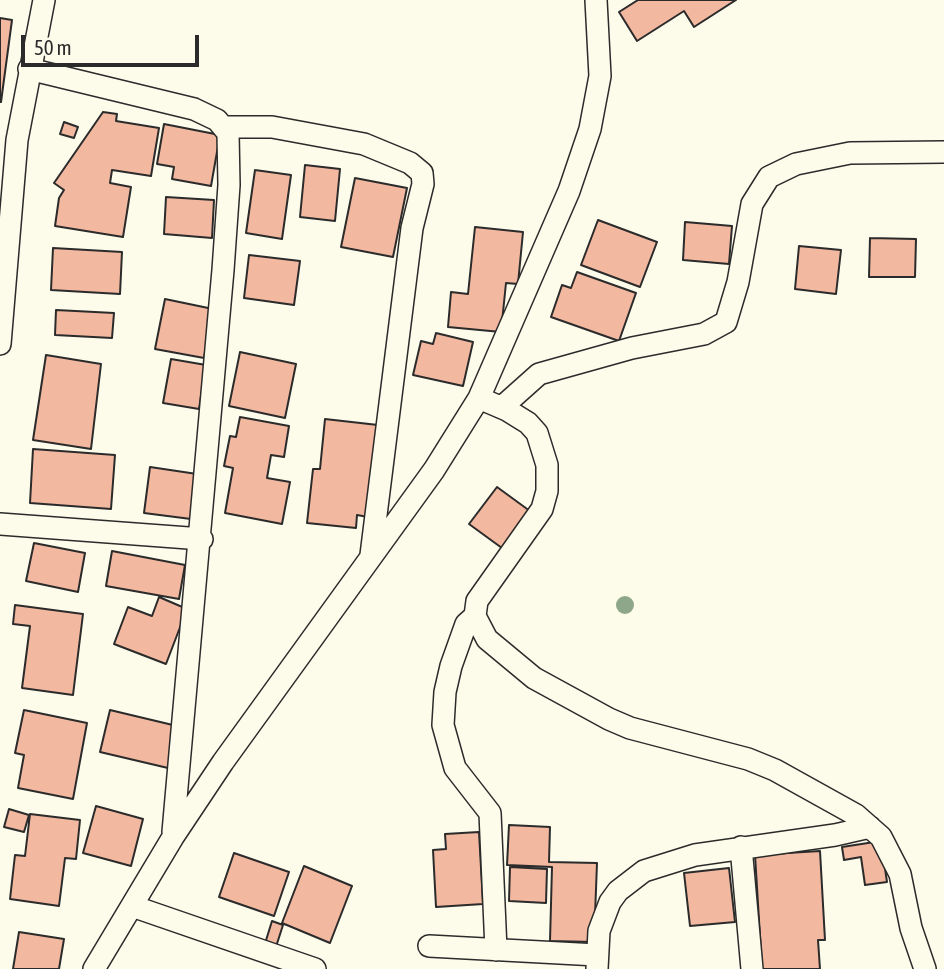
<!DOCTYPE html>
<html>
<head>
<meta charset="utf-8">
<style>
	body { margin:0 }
	#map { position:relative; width:944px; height:969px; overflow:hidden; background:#fdfbea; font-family:"Asap Condensed",sans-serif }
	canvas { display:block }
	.scale { position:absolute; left:21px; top:35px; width:178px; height:32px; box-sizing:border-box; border:4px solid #2b2b2b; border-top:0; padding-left:9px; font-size:21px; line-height:24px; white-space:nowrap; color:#2b2b2b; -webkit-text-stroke:5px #fdfbea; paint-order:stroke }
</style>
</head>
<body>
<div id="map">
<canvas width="944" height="969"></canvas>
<div class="scale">50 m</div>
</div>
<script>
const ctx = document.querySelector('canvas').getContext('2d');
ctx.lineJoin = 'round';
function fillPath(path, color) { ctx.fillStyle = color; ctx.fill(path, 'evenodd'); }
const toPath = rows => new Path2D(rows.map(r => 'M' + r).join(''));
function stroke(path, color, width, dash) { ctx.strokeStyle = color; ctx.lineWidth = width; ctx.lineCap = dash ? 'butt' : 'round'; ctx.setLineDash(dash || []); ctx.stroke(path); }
const building = toPath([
	[638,0,736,0,694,27,684,11,637,41,619,12,638,0],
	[0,18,12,20,1,102,0,102,0,18],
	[103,112,117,114,116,121,159,128,151,176,112,170,110,183,131,187,123,237,55,226,59,198,64,190,54,183,103,112],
	[64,122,78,127,74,138,60,134,64,122],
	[164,124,220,135,211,186,172,179,174,167,157,164,164,124],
	[305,165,340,169,335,221,300,217,305,165],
	[255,170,291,175,282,239,246,233,255,170],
	[355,178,407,188,393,257,341,247,355,178],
	[166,197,214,200,212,238,164,234,166,197],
	[598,220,657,242,640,287,581,265,598,220],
	[685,222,732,226,729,264,683,260,685,222],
	[475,227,523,232,518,284,506,283,501,332,448,327,451,292,468,294,475,227],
	[870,238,916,239,915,277,869,277,870,238],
	[799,246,841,250,836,294,795,289,799,246],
	[53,248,122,252,120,294,51,290,53,248],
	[249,255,300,261,294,305,244,298,249,255],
	[577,272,636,293,619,341,551,317,562,285,571,288,577,272],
	[165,299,213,309,204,358,155,349,165,299],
	[56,310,114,313,112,338,55,335,56,310],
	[436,333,473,342,463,386,413,375,421,341,433,344,436,333],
	[240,352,296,364,285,418,229,406,240,352],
	[46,355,101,364,91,449,33,440,46,355],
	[171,359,206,365,199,409,163,403,171,359],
	[240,417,289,426,284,457,271,455,267,478,290,482,282,524,225,513,233,468,224,466,230,436,236,437,240,417],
	[325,419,378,425,368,517,357,515,356,528,307,523,313,469,320,469,325,419],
	[33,449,115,455,111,509,30,503,33,449],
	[150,467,197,474,191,519,144,513,150,467],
	[497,487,534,514,506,551,469,524,497,487],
	[34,543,85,553,78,592,26,581,34,543],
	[112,551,185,565,179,599,106,586,112,551],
	[159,597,187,609,166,664,114,644,128,607,152,616,159,597],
	[15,605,83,614,73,695,22,688,30,626,13,624,15,605],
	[24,710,87,723,73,799,18,788,24,755,15,753,24,710],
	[110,710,177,726,168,768,100,752,110,710],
	[96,806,143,819,131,866,83,853,96,806],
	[9,809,29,815,24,832,4,827,9,809],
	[30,814,80,820,76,859,65,858,59,906,10,899,15,855,25,856,30,814],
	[509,825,550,827,549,862,597,863,594,942,550,941,552,867,507,865,509,825],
	[479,832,483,904,436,907,433,850,446,849,445,834,479,832],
	[881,841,887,882,865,885,861,857,844,860,842,847,881,841],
	[820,851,825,940,818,940,820,969,762,969,755,855,820,851],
	[234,853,289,872,274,916,219,897,234,853],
	[304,866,352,886,330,943,282,923,304,866],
	[510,867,547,869,546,903,509,901,510,867],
	[729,868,735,922,690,926,684,873,729,868],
	[272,921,283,925,274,953,263,950,272,921],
	[19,932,64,939,59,969,13,969,19,932]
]);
const minor = toPath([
	[29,69,194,109,217,120,228,133,229,185,223,270,173,832],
	[225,127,272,127,364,144,410,163,422,173,423,184,412,228,371,555],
	[0,344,17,140,44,0],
	[479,398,507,410,528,423,537,433,547,465,547,491,542,509,477,601,475,616,487,639,534,678,609,719,630,728,748,759,775,770,856,815,881,837,900,874,911,928,925,969],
	[502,407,539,374,632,348,704,334,726,322,738,282,752,204,769,177,796,164,850,153,944,152],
	[0,524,202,539],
	[475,616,466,624,451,666,445,692,443,725,455,768,490,813,496,950],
	[741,847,752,969],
	[132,906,315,969],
	[429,946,597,955],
	[94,969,173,837,223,762,434,470,479,398,569,191,590,129,600,76,596,0],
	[597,969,599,931,610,902,618,891,644,871,695,855,835,835,870,827]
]);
const trees = [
	[625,605]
];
fillPath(building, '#f2b8a0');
stroke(building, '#2b2b2b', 2);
stroke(minor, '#2b2b2b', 24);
stroke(minor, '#fdfbea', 21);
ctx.fillStyle = '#8ea78a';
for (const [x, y] of trees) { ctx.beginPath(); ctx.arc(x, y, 9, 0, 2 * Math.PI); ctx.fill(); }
</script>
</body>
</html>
